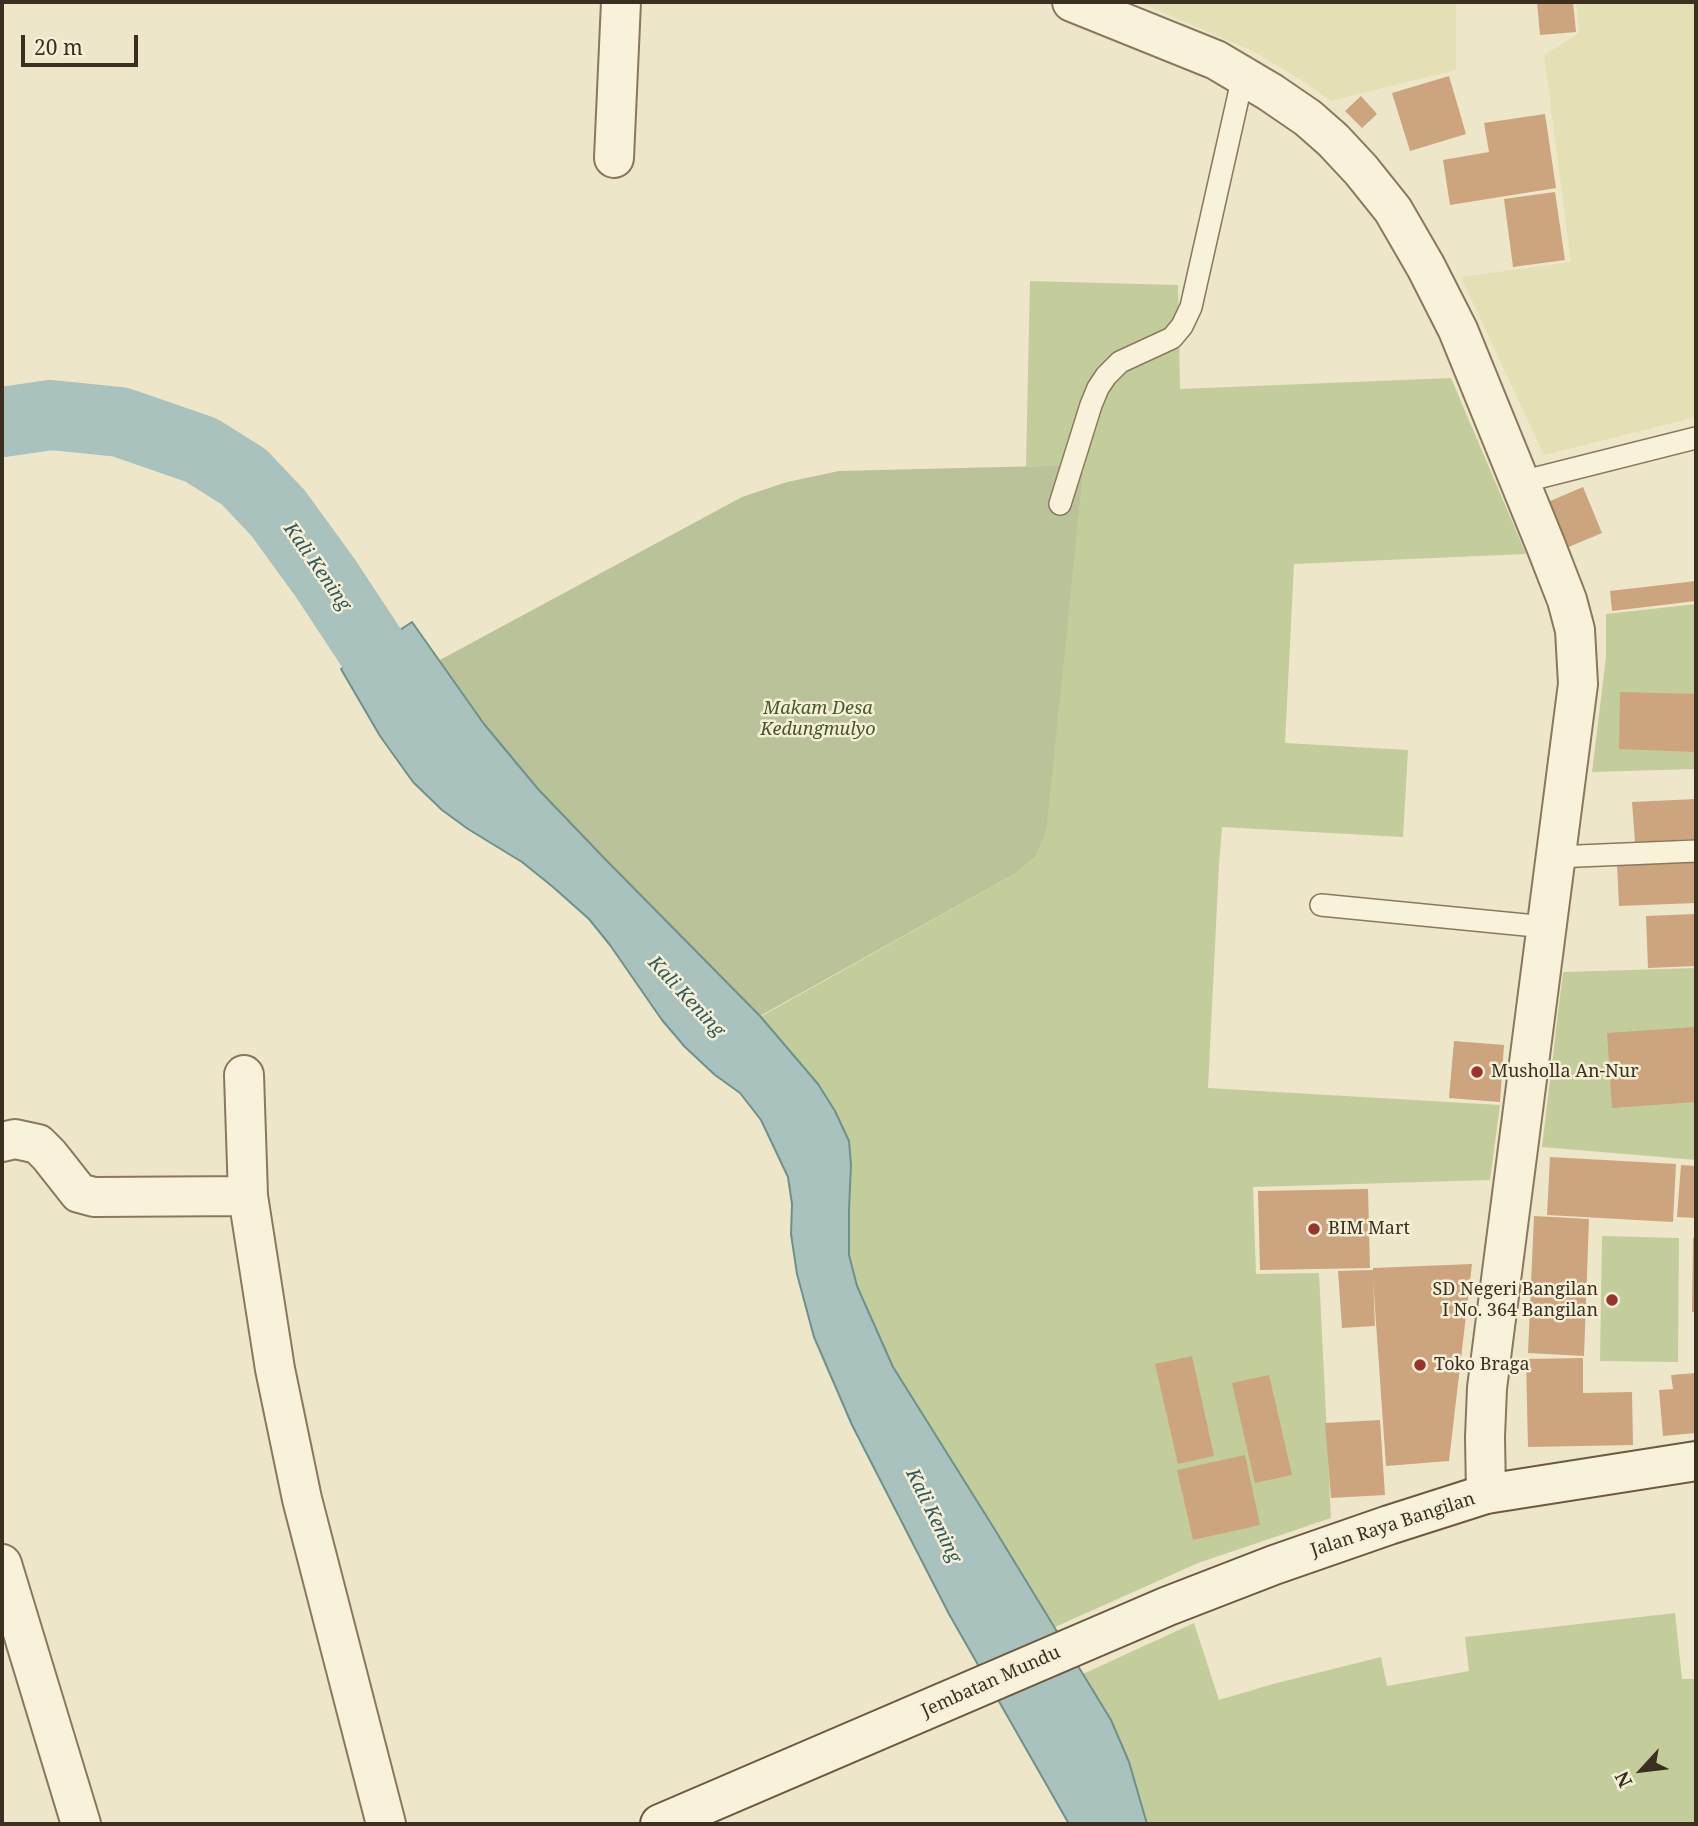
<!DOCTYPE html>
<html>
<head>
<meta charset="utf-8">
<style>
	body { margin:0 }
	#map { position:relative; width:1698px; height:1826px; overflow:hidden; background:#eee6c8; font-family:"Noto Serif",serif }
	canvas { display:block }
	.frame { position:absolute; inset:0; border:4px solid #3b2f20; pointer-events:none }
	.north { position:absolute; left:1607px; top:1735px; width:70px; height:70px; -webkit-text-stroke:5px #f6efd7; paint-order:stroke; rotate:243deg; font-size:19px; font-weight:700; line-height:28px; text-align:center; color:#3b2f20 }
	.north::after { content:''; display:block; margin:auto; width:24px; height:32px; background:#3b2f20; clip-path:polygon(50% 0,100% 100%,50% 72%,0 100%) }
	.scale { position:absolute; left:21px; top:35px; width:117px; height:32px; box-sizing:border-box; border:4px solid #3b2f20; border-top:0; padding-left:9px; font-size:21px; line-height:24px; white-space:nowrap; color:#3b2f20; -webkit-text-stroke:5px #f6efd7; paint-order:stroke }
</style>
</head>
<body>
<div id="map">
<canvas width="1698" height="1826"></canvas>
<div class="frame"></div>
<div class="north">N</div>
<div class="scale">20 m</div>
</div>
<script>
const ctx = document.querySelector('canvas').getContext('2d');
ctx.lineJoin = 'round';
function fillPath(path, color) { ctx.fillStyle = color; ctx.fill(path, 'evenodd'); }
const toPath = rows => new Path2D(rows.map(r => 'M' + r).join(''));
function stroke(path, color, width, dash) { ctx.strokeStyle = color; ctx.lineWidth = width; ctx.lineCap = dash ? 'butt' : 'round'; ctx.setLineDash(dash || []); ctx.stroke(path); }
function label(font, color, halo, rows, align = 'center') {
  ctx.font = font + ' "Noto Serif",serif'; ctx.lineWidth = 5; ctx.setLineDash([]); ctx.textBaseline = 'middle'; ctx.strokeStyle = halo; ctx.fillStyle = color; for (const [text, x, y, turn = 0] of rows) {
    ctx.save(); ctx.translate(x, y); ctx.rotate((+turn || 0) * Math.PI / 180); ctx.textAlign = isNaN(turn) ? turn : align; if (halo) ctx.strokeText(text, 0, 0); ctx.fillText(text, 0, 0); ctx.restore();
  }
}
const farmland = toPath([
	[1139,2,1456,2,1456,70,1331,101,1303,81,1253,51],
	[1576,2,1696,2,1696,417,1544,455,1461,277,1571,262,1544,55,1579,33]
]);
const green = toPath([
	[1030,281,1178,285,1180,389,1451,378,1526,554,1294,564,1285,743,1408,750,1403,837,1222,827,1219,865,1208,1088,1500,1105,1490,1180,1253,1187,1256,1274,1319,1273,1331,1518,1198,1563,1055,1627,893,1367,857,1286,849,1255,849,1209,851,1165,835,1111,818,1084,760,1017,1016,873,1036,856,1044,838,1084,466,1026,466],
	[1696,604,1696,769,1592,772,1606,657,1606,614],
	[1696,968,1696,1160,1542,1147,1563,972],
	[1602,1236,1679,1238,1678,1362,1600,1361],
	[1675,1613,1682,1679,1696,1679,1696,1824,1147,1824,1129,1762,1111,1720,1083,1674,1194,1623,1219,1700,1273,1684,1381,1657,1387,1686,1469,1671,1465,1637]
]);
const cemetery = toPath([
	[1084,465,1047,824,1044,838,1036,856,1016,873,760,1016,606,860,538,789,484,724,438,661,742,497,787,482,839,471]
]);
const water = toPath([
	[412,622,484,724,538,789,606,860,760,1016,818,1084,835,1111,849,1141,851,1165,849,1209,849,1255,857,1286,893,1367,992,1525,1111,1720,1129,1762,1147,1824,1069,1824,949,1614,852,1425,814,1337,797,1274,791,1234,792,1204,788,1177,761,1120,740,1093,715,1075,685,1047,662,1020,610,945,589,919,553,887,522,862,468,829,442,810,413,782,380,736,341,669,412,622]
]);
const river = toPath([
	[2,422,51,415,120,422,201,450,244,477,278,513,326,579,376,655,398,683,434,723]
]);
const building = toPath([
	[1537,2,1573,2,1576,32,1540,35],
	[1449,76,1466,134,1410,151,1392,93],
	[1361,96,1377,114,1362,128,1345,111],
	[1545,114,1556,188,1450,205,1443,160,1489,152,1484,123],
	[1555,192,1565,260,1513,267,1504,199],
	[1583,487,1602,533,1566,548,1548,502],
	[1696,581,1696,601,1612,611,1610,591],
	[1620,692,1696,694,1696,752,1619,749],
	[1696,799,1696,839,1635,842,1632,802],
	[1696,859,1696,903,1619,906,1617,862],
	[1695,914,1696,966,1648,968,1646,916],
	[1696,1027,1696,1102,1612,1108,1607,1033],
	[1454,1041,1504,1045,1500,1102,1449,1098],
	[1550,1157,1676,1164,1673,1222,1547,1215],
	[1681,1165,1696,1166,1696,1218,1677,1217],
	[1368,1189,1370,1268,1260,1270,1258,1191],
	[1534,1216,1589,1219,1584,1356,1528,1353],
	[1693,1238,1696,1238,1696,1312,1692,1312],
	[1472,1264,1449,1461,1386,1466,1373,1280,1375,1326,1342,1328,1338,1271,1373,1270,1373,1268],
	[1192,1356,1214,1456,1178,1464,1155,1364],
	[1583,1358,1583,1393,1632,1392,1633,1445,1528,1447,1526,1359],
	[1696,1373,1696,1433,1663,1436,1659,1390,1673,1389,1671,1375],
	[1269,1375,1292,1475,1255,1483,1232,1383],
	[1380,1420,1385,1495,1331,1498,1325,1423],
	[1245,1455,1260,1525,1193,1540,1177,1470]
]);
const lane = toPath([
	[1521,482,1696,438],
	[1060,504,1091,405,1098,388,1106,376,1120,362,1172,338,1182,326,1191,307,1243,76],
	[1555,857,1696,851],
	[1321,905,1546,927]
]);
const street = toPath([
	[1072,2,1216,60,1270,92,1308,118,1333,140,1361,170,1393,210,1426,267,1458,330,1546,546,1567,600,1575,630,1578,684,1487,1388,1485,1437,1486,1494],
	[614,158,621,2],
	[244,1075,248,1196],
	[2,1142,15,1139,38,1144,49,1155,79,1193,94,1197,248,1196,275,1369,302,1499,386,1824],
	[2,1564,81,1824]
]);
const secondary = toPath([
	[660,1824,1168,1606,1274,1565,1389,1525,1486,1494,1696,1461]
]);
const markers = [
	[1477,1072,7,"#99342d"],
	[1314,1229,7,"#99342d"],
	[1612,1300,7,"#99342d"],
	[1420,1365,7,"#99342d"]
];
const parkNames = [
	["Makam Desa",818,709],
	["Kedungmulyo",818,730]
];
const poiNames = [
	["Musholla An-Nur",1491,1072],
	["BIM Mart",1328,1229],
	["SD Negeri Bangilan",1598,1290,"right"],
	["I No. 364 Bangilan",1598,1311,"right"],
	["Toko Braga",1434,1365]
];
const streetNames = [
	["Jalan Raya Bangilan",1393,1525,-18],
	["Jembatan Mundu",991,1682,-24]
];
const waterNames = [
	["Kali Kening",317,567,55],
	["Kali Kening",686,997,47],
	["Kali Kening",933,1516,64]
];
fillPath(farmland, '#e4e0b5');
fillPath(green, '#c3cd9b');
fillPath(cemetery, '#bac29a');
fillPath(water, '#a9c2bd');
stroke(water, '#6f918b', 2);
stroke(river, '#a9c2bd', 70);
fillPath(building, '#cca47e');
stroke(lane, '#8a785d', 24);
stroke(street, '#8a785d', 42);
stroke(secondary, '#6c5940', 42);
stroke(lane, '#f9f2db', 21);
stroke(street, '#f9f2db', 38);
stroke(secondary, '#f9f2db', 38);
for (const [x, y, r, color] of markers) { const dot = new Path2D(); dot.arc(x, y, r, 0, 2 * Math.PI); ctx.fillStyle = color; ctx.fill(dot); stroke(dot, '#f6efd7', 2.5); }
label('italic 18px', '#485727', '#f6efd7', parkNames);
label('18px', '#3b2f20', '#f6efd7', poiNames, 'left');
label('18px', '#3b2f20', '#f6efd7', streetNames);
label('italic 19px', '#305a5a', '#f6efd7', waterNames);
</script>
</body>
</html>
